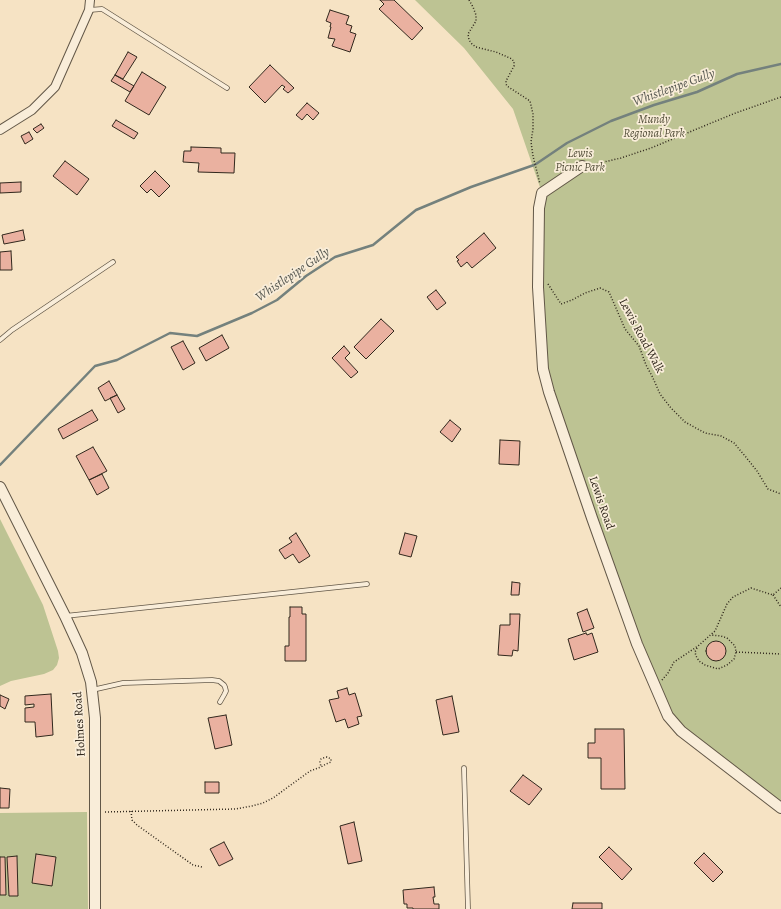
<!DOCTYPE html>
<html>
<head>
<meta charset="utf-8">
<style>
	body { margin:0 }
	canvas { display:block; background:#f6e3c4 }
</style>
</head>
<body>
<canvas width="781" height="909"></canvas>
<script>
const ctx = document.querySelector('canvas').getContext('2d');
ctx.lineJoin = 'round';
function fillPath(path, color) { ctx.fillStyle = color; ctx.fill(path, 'evenodd'); }
const toPath = rows => new Path2D(rows.map(r => 'M' + r).join(''));
function stroke(path, color, width, dash) { ctx.strokeStyle = color; ctx.lineWidth = width; ctx.lineCap = dash ? 'butt' : 'round'; ctx.setLineDash(dash || []); ctx.stroke(path); }
function label(font, color, halo, rows, align = 'center') {
  ctx.font = font + ' Alegreya,serif'; ctx.lineWidth = 3.5; ctx.setLineDash([]); ctx.textBaseline = 'middle'; ctx.strokeStyle = halo; ctx.fillStyle = color; for (const [text, x, y, turn = 0] of rows) {
    ctx.save(); ctx.translate(x, y); ctx.rotate((+turn || 0) * Math.PI / 180); ctx.textAlign = isNaN(turn) ? turn : align; if (halo) ctx.strokeText(text, 0, 0); ctx.fillText(text, 0, 0); ctx.restore();
  }
}
const green = toPath([
	[415,0,781,0,781,811,668,716,543,369,542,193,513,109,464,48],
	[0,519,43,605,58,651,59,658,57,665,53,670,44,674,11,681,0,686],
	[87,812,88,909,0,909,0,813]
]);
const stream = toPath([
	[536,164,567,143,611,121,654,105,697,92,737,74,781,64],
	[0,465,95,366,117,360,170,333,197,336,252,313,277,300,306,276,335,257,373,245,416,210,471,187,534,165]
]);
const building = toPath([
	[380,0,394,0,423,28,412,40,379,9,384,4,380,0],
	[330,10,349,16,346,24,352,26,350,32,356,34,350,52,332,46,335,39,328,38,331,27,330,27,331,23,326,21,330,10],
	[128,52,137,57,123,79,115,75,128,52],
	[270,65,294,88,288,93,283,89,285,87,282,85,265,103,249,87,270,65],
	[142,72,166,87,149,115,125,101,142,72],
	[115,75,134,86,130,92,111,81,115,75],
	[307,103,319,113,313,120,307,114,302,120,296,115,307,103],
	[116,120,138,133,134,139,112,126,116,120],
	[41,124,44,128,37,133,33,129,41,124],
	[29,132,33,139,25,144,21,136,29,132],
	[191,147,221,148,221,153,235,153,234,173,198,172,199,163,183,162,184,151,191,151,191,147],
	[65,161,89,179,77,195,53,176,65,161],
	[155,171,170,186,159,197,151,189,147,193,140,186,155,171],
	[21,182,21,192,0,193,0,183,21,182],
	[23,230,25,240,4,244,2,235,23,230],
	[484,233,496,248,472,268,467,262,461,267,457,261,459,260,456,257,484,233],
	[11,251,12,270,0,270,0,252,11,251],
	[436,290,446,303,437,310,427,297,436,290],
	[381,319,394,331,366,359,354,347,381,319],
	[222,335,229,348,206,361,199,348,222,335],
	[183,341,195,363,183,370,171,347,183,341],
	[344,346,350,353,345,358,358,372,351,378,332,358,344,346],
	[109,381,117,395,105,401,98,388,109,381],
	[117,395,125,409,118,413,110,398,117,395],
	[92,410,98,420,63,439,58,429,92,410],
	[450,420,461,429,452,442,440,432,450,420],
	[500,440,520,441,519,465,499,464,500,440],
	[93,447,107,471,89,480,76,456,93,447],
	[102,474,109,488,97,495,89,480,102,474],
	[296,533,310,556,299,563,293,554,285,559,279,550,292,542,289,538,296,533],
	[405,533,417,536,411,557,399,554,405,533],
	[512,582,520,583,519,595,511,595,512,582],
	[290,607,302,607,302,614,306,614,306,661,285,661,285,646,289,646,289,617,290,617,290,607],
	[587,609,594,628,583,632,577,613,587,609],
	[510,614,520,614,518,651,513,650,512,656,498,655,500,625,510,625,510,614],
	[586,633,587,635,592,633,598,652,574,660,568,639,586,633],
	'706 651a10 10 0 1 1 20 0a10 10 0 1 1-20 0Z',
	[347,688,349,695,355,693,362,716,357,717,359,724,348,728,345,719,336,722,329,700,339,698,337,691,347,688],
	[51,694,53,735,36,737,35,722,25,722,25,708,34,707,34,704,25,705,25,696,51,694],
	[0,695,9,699,5,709,0,706,0,695],
	[452,696,459,732,443,735,436,700,452,696],
	[226,715,232,745,215,749,208,718,226,715],
	[595,729,624,729,625,789,601,789,601,758,588,758,588,743,595,743,595,729],
	[523,775,542,789,529,805,510,791,523,775],
	[205,782,219,782,219,793,205,793,205,782],
	[0,788,10,789,9,808,0,808,0,788],
	[354,822,362,861,348,864,340,826,354,822],
	[224,842,233,859,219,866,210,849,224,842],
	[609,847,632,869,622,880,599,857,609,847],
	[704,853,723,872,713,882,694,863,704,853],
	[36,854,56,857,52,886,32,883,36,854],
	[17,856,18,896,9,896,7,857,17,856],
	[0,857,5,857,6,895,0,895,0,857],
	[434,887,435,897,433,897,434,904,439,904,439,909,413,909,413,908,407,908,407,904,404,904,403,890,434,887],
	[573,903,602,903,602,909,572,909,573,903]
]);
const path = toPath([
	[469,0,473,7,476,15,476,21,468,34,469,40,472,44,476,47,496,52,512,59,514,62,514,66,506,81,506,84,507,86,530,101,533,114,533,129,531,142,533,156,540,184],
	[591,165,621,158,651,148,733,114,781,97],
	[548,284,561,304,572,300,585,293,600,288,609,292,625,329,639,346,646,365,652,376,660,394,671,408,685,422,705,433,721,436,734,443,745,456,757,471,768,489,781,494],
	[773,595,781,607],
	[697,648,695,652,696,656,699,661,705,665,718,669,727,665,734,659,736,652,735,646,727,638,721,636,711,635],
	[736,652,781,654],
	[662,680,668,673,674,662,698,646,715,631,727,604,733,597,751,588,773,595,781,588],
	[131,811,132,820,137,825,193,865,202,867],
	[105,812,235,809,252,806,263,803,273,798,310,771,318,768,321,767,326,764,331,762,331,759,327,757,323,758,321,759,320,762,321,767]
]);
const service = toPath([
	[89,10,102,9,227,88],
	[0,340,12,330,113,262],
	[65,616,367,584],
	[92,690,123,683,212,680,219,681,224,685,225,687,226,691,224,695,220,702],
	[464,768,468,909]
]);
const minor = toPath([
	[0,130,32,110,55,87,89,10,90,0]
]);
const tertiary = toPath([
	[582,166,542,193,539,208,538,287,543,369,549,392,592,518,637,644,668,716,681,731,781,808],
	[0,487,65,616,82,653,91,682,95,718,95,909]
]);
const parkNames = [
	["Mundy",654,120],
	["Regional Park",654,134],
	["Lewis",580,154],
	["Picnic Park",580,168]
];
const streetNames = [
	["Lewis Road Walk",641,336,62],
	["Lewis Road",601,503,71],
	["Holmes Road",80,724,-93]
];
const waterNames = [
	["Whistlepipe Gully",674,88,-20],
	["Whistlepipe Gully",293,275,-34]
];
fillPath(green, '#bdc393');
stroke(stream, '#74817d', 2.5);
fillPath(building, '#eab1a0');
stroke(building, '#31281d', 1);
stroke(service, '#625747', 5.5);
stroke(minor, '#625747', 10);
stroke(tertiary, '#625747', 12);
stroke(path, '#31281d', 1.5, [1, 2]);
stroke(service, '#f9edd9', 4);
stroke(minor, '#f9edd9', 8);
stroke(tertiary, '#f9edd9', 10);
label('italic 12px', '#544f3a', '#f9edd9', parkNames);
label('12px', '#31281d', '#f9edd9', streetNames);
label('italic 13px', '#52544d', '#f9edd9', waterNames);
</script>
</body>
</html>
